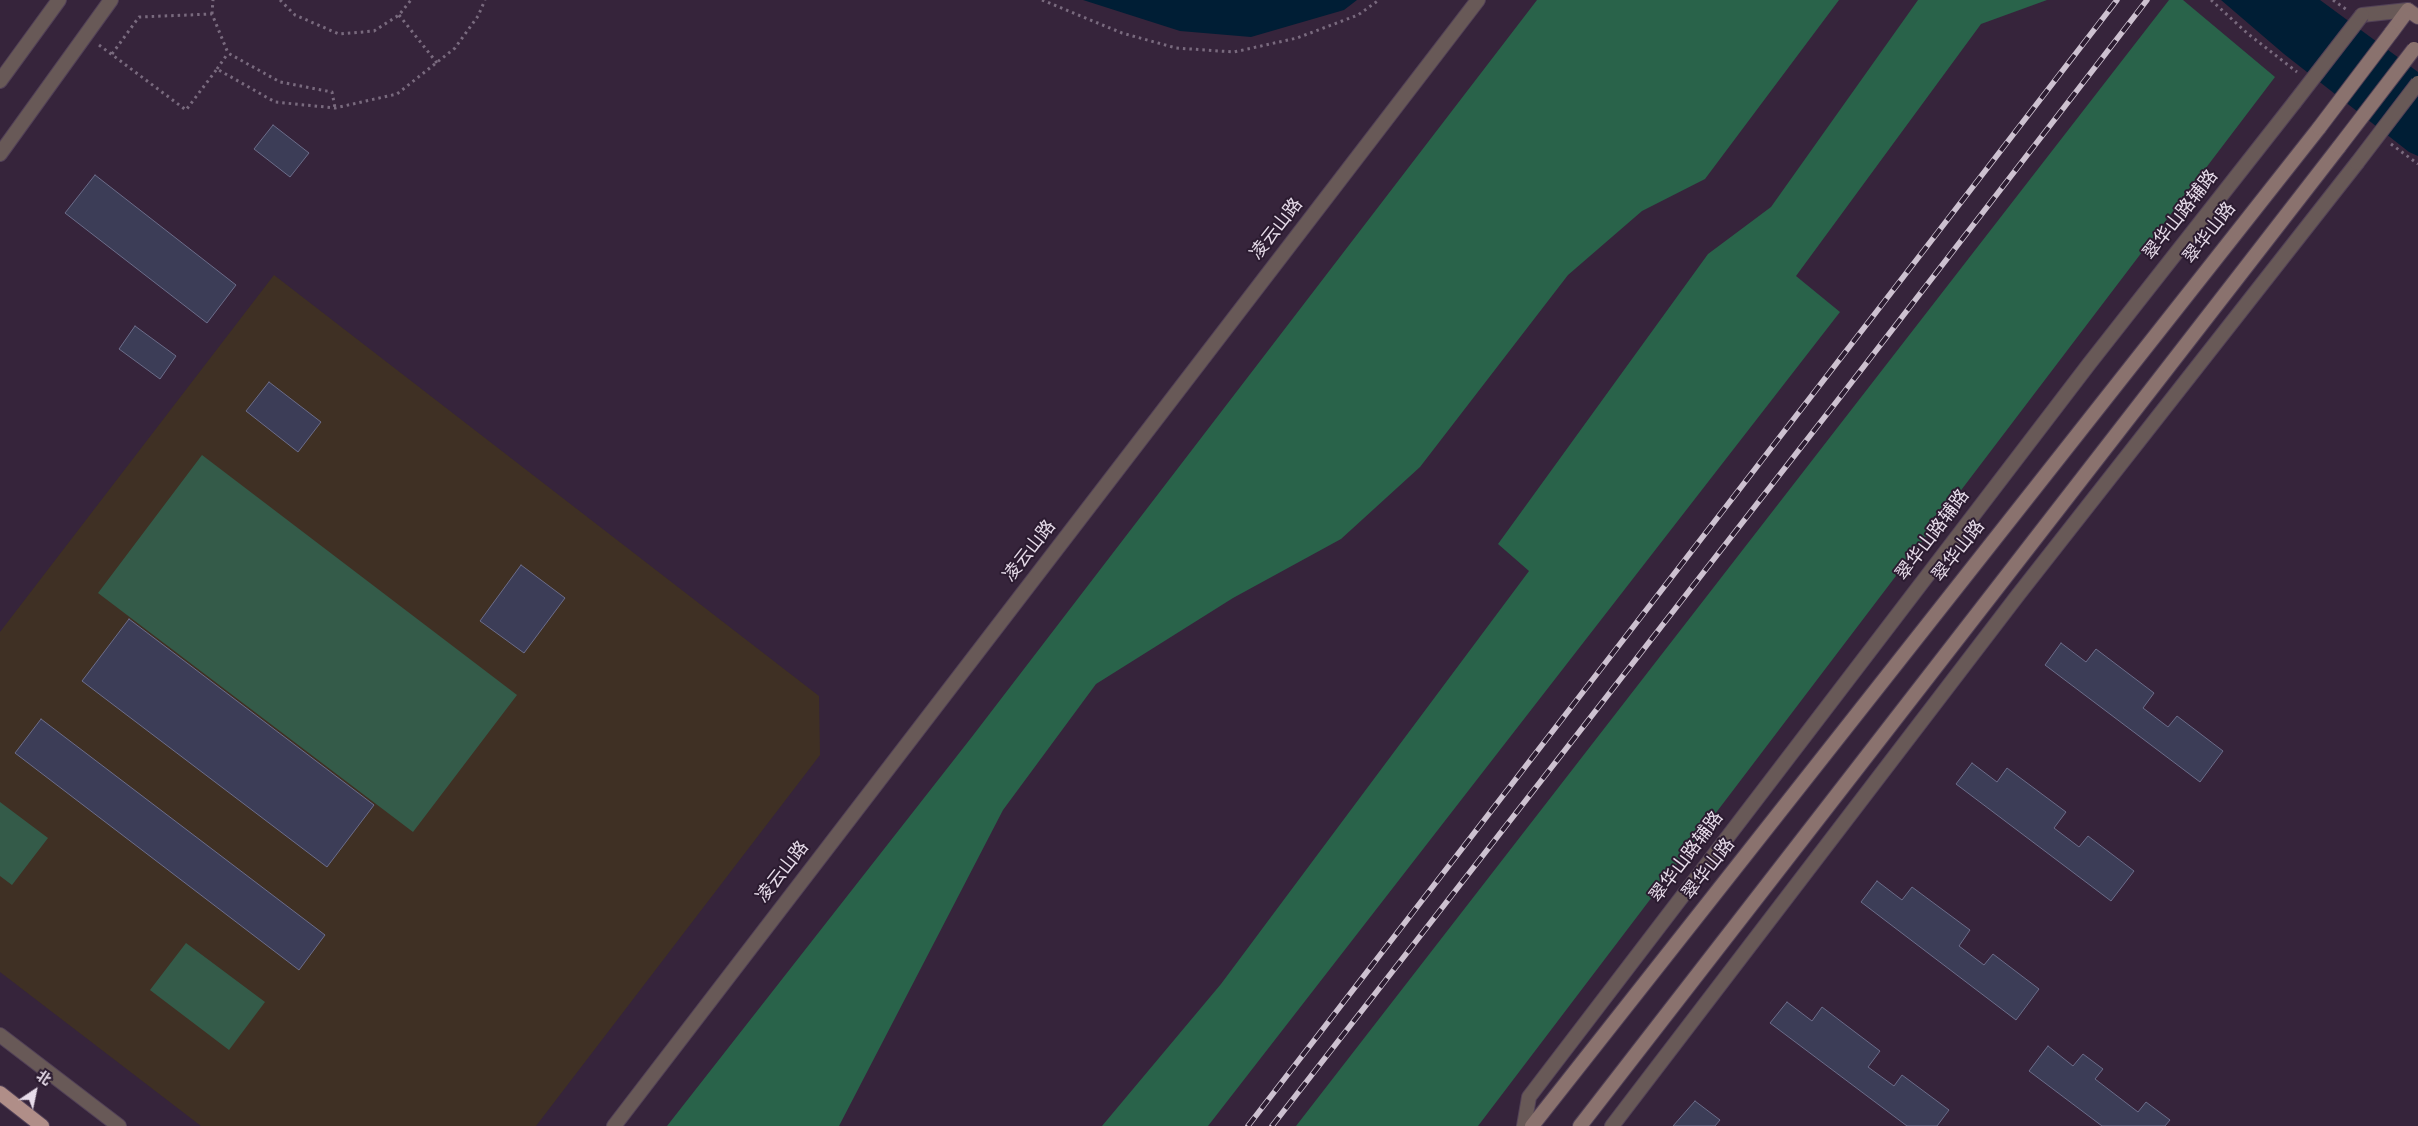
<!DOCTYPE html>
<html>
<head>
<meta charset="utf-8">
<style>
	body { margin:0 }
	#map { position:relative; width:2418px; height:1126px; overflow:hidden; background:#36243b; font-family:Spectral,"Noto Sans SC",serif }
	canvas { display:block }
	.north { position:absolute; left:10px; top:1066px; width:50px; height:50px; -webkit-text-stroke:4px #2b1b30; paint-order:stroke; rotate:34deg; font-size:14px; font-weight:700; line-height:20px; text-align:center; color:#e7dcea }
	.north::after { content:''; display:block; margin:auto; width:18px; height:22px; background:#e7dcea; clip-path:polygon(50% 0,100% 100%,50% 72%,0 100%) }
</style>
</head>
<body>
<div id="map">
<canvas width="2418" height="1126"></canvas>
<div class="north">北</div>
</div>
<script>
const ctx = document.querySelector('canvas').getContext('2d');
ctx.lineJoin = 'round';
function fillPath(path, color) { ctx.fillStyle = color; ctx.fill(path, 'evenodd'); }
const toPath = rows => new Path2D(rows.map(r => 'M' + r).join(''));
function stroke(path, color, width, dash) { ctx.strokeStyle = color; ctx.lineWidth = width; ctx.lineCap = dash ? 'butt' : 'round'; ctx.setLineDash(dash || []); ctx.stroke(path); }
function label(font, color, halo, rows, align = 'center') {
  ctx.font = font + ' Spectral,"Noto Sans SC",serif'; ctx.lineWidth = 4; ctx.setLineDash([]); ctx.textBaseline = 'middle'; ctx.strokeStyle = halo; ctx.fillStyle = color; for (const [text, x, y, turn = 0] of rows) {
    ctx.save(); ctx.translate(x, y); ctx.rotate((+turn || 0) * Math.PI / 180); ctx.textAlign = isNaN(turn) ? turn : align; if (halo) ctx.strokeText(text, 0, 0); ctx.fillText(text, 0, 0); ctx.restore();
  }
}
const education = toPath([
	[274,275,819,696,820,755,536,1126,201,1126,0,972,0,632]
]);
const green = toPath([
	[202,455,517,695,413,832,98,593],
	[0,802,48,838,12,885,0,876],
	[186,943,265,1002,229,1050,150,990]
]);
const forest = toPath([
	[1537,0,1839,0,1705,179,1642,211,1568,275,1420,467,1341,539,1233,598,1096,684,1003,810,839,1126,667,1126,971,738],
	[1918,0,2047,0,1981,24,1796,276,1840,312,1208,1126,1102,1126,1221,984,1529,571,1498,544,1708,254,1771,207],
	[2169,0,2183,0,2275,77,1478,1126,1296,1126]
]);
const water = toPath([
	[1083,0,1357,0,1344,10,1251,37,1180,31],
	[2221,0,2320,0,2418,72,2418,156,2409,152,2284,54]
]);
const building = toPath([
	[273,125,309,153,290,177,254,149,273,125],
	[95,175,236,285,207,323,65,213,95,175],
	[135,326,176,356,160,379,119,349,135,326],
	[269,382,321,422,298,452,246,411,269,382],
	[521,565,565,598,524,653,480,621,521,565],
	[129,619,374,805,327,867,82,681,129,619],
	[2061,643,2086,662,2096,649,2154,693,2143,708,2168,727,2177,716,2223,751,2200,782,2045,665,2061,643],
	[41,719,325,935,299,970,15,753,41,719],
	[1972,763,1997,782,2007,768,2066,812,2054,828,2079,847,2088,836,2134,871,2111,901,1956,784,1972,763],
	[1877,881,1902,900,1912,887,1970,930,1959,946,1984,965,1993,954,2039,989,2016,1020,1861,902,1877,881],
	[1787,1002,1812,1021,1822,1007,1880,1051,1868,1067,1894,1086,1902,1075,1949,1110,1937,1126,1907,1126,1770,1023,1787,1002],
	[2048,1046,2073,1066,2083,1054,2103,1069,2095,1079,2138,1112,2146,1102,2170,1120,2165,1126,2102,1126,2029,1071,2048,1046],
	[1695,1101,1720,1120,1715,1126,1673,1126,1695,1101]
]);
const path = toPath([
	[280,0,295,15,339,34,374,31,399,15,411,0],
	[1042,0,1122,33,1176,48,1234,52,1297,38,1358,15,1379,0],
	[2211,0,2247,33,2297,72],
	[2333,0,2347,10],
	[212,14,213,0],
	[399,15,437,63],
	[99,45,186,110,217,69,275,102,335,108,397,94,455,48,478,16,485,0],
	[112,54,139,17,212,14,228,53,280,82,332,92,335,108],
	[217,69,228,53],
	[2391,144,2418,164]
]);
const minor = toPath([
	[2362,15,2408,10],
	[0,154,111,0],
	[0,1035,119,1126],
	[1524,1126,1529,1097,2089,364,2294,103],
	[1612,1126,2018,595,2357,163]
]);
const tertiary = toPath([
	[0,81,59,0],
	[614,1126,1478,0]
]);
const secondary = toPath([
	[2391,33,2408,10,2418,17],
	[1532,1126,2319,128],
	[1580,1126,2339,147]
]);
const trunk = toPath([
	[0,1093,42,1126]
]);
const rail = toPath([
	[1248,1126,2117,0],
	[1272,1126,1841,396,2147,0]
]);
const minorBridge = toPath([
	[2294,103,2362,15],
	[2357,163,2418,83]
]);
const secondaryBridge = toPath([
	[2319,128,2391,33],
	[2339,147,2414,49]
]);
const streetNames = [
	["翠华山路辅路",2182,216,-52],
	["凌云山路",1278,230,-52],
	["翠华山路",2211,234,-52],
	["翠华山路辅路",1934,536,-53],
	["凌云山路",1031,552,-52],
	["翠华山路",1960,552,-52],
	["翠华山路辅路",1688,858,-53],
	["翠华山路",1710,870,-52],
	["凌云山路",784,873,-52]
];
fillPath(education, '#3f3024');
fillPath(green, '#345b49');
fillPath(forest, '#29634a');
fillPath(water, '#001e35');
fillPath(building, '#3c3d57');
stroke(building, '#6c6d8a', 1);
stroke(minor, '#524157', 16);
stroke(tertiary, '#524157', 16);
stroke(secondary, '#524157', 16);
stroke(trunk, '#524157', 16);
stroke(path, '#796a7e', 3, [2.5, 4]);
stroke(minor, '#685957', 14);
stroke(tertiary, '#685957', 14);
stroke(secondary, '#8a726e', 14);
stroke(trunk, '#b08e88', 14);
stroke(rail, '#cdc1d0', 5.5);
stroke(rail, '#2b1b30', 4, [11]);
stroke(minorBridge, '#524157', 16, []);
stroke(secondaryBridge, '#524157', 16, []);
stroke(minorBridge, '#685957', 14);
stroke(secondaryBridge, '#8a726e', 14);
label('18px', '#e7dcea', '#2b1b30', streetNames);
</script>
</body>
</html>
